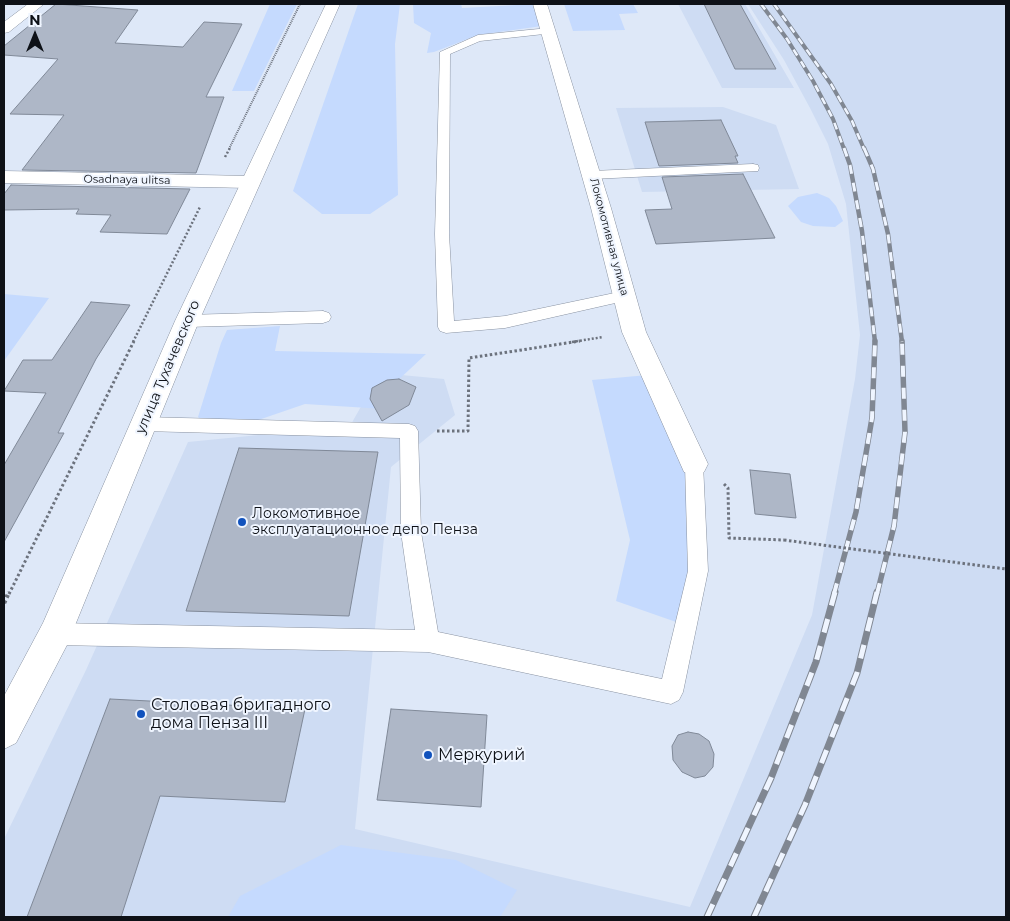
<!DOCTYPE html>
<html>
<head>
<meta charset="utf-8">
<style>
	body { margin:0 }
	#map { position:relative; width:1010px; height:921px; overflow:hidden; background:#dee8f8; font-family:Montserrat,sans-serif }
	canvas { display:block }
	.frame { position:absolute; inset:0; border:5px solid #0e1117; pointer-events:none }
	.north { position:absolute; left:10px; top:10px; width:50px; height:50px; -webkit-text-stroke:4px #eff5ff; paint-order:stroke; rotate:0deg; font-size:14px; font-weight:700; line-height:20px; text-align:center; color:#0e1117 }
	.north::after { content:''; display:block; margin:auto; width:18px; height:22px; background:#0e1117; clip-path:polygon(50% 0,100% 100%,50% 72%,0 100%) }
</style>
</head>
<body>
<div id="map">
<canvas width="1010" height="921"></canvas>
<div class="frame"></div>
<div class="north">N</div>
</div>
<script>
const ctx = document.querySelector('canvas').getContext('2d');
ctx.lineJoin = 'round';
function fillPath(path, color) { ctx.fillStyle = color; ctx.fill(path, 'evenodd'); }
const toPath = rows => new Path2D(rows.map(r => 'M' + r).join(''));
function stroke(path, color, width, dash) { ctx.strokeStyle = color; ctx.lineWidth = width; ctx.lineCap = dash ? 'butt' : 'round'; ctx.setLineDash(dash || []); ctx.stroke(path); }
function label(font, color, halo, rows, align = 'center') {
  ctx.font = font + ' Montserrat,sans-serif'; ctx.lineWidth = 4; ctx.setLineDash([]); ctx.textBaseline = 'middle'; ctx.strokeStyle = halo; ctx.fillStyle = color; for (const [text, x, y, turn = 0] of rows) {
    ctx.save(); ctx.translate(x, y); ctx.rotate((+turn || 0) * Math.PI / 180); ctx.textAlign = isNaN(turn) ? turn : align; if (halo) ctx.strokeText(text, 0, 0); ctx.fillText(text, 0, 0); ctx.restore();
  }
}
const built = toPath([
	[678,4,745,4,794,88,722,88],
	[748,4,1006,4,1006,917,4,917,4,839,86,670,188,442,350,426,380,373,444,379,455,415,391,467,355,829,690,907,812,615,855,379,860,335,846,204,828,144,810,108,784,60],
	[723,107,776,125,799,189,642,192,616,108]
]);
const green = toPath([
	[270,4,297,4,254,91,232,91],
	[358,4,400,4,395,44,398,195,370,214,322,214,293,191],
	[413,4,461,4,462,8,535,4,542,26,478,35,434,52,427,53,431,33,414,23],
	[564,4,633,4,638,13,619,14,625,30,573,31],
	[817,193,829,198,836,206,843,221,835,227,813,226,801,222,788,206,798,197],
	[4,294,49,298,4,361],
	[280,326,275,351,426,354,393,385,384,409,305,404,235,428,212,429,198,417,221,343,227,330],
	[648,375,686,463,690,570,679,623,616,601,630,540,592,380],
	[341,845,456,860,517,890,500,917,228,917,240,896]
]);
const building = toPath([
	[56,4,138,10,115,43,183,47,204,22,242,24,206,97,224,97,196,173,22,170,64,115,10,114,58,59,4,55,4,46,56,4],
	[704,4,740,4,776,69,735,69,704,4],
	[721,120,738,156,735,156,738,163,659,166,645,122,721,120],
	[743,174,775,238,656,244,645,210,672,209,662,177,743,174],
	[11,185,190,189,167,234,100,232,111,215,76,214,79,209,4,210,4,194,11,185],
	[91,302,130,305,96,359,58,433,64,433,4,542,4,465,46,393,4,391,23,360,52,360,91,302],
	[399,379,416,387,409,405,382,421,370,399,372,388,387,380,399,379],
	[239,448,378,452,349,616,186,611,239,448],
	[750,470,790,474,796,518,755,514,750,470],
	[110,699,305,709,285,802,160,796,121,917,27,917,110,699],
	[391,709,487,715,481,807,377,800,391,709],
	[688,732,699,734,709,741,714,754,713,767,705,776,695,778,682,772,673,760,672,746,678,735,688,732]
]);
const pathFar3 = toPath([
	[229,149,300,4]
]);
const pathFar2 = toPath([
	[225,157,230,148],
	[133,342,200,207],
	[572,342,603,337]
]);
const pathFar1 = toPath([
	[437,431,468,431,469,358,580,341],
	[724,484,728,488,729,538,784,540],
	[9,594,134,341]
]);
const path = toPath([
	[4,603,9,592]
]);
const lane = toPath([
	[549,28,554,31,553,33,480,41,450,54,449,234,454,321,505,316,624,291,629,292,632,296,629,300,624,301,505,328,446,333,440,331,438,327,435,234,440,52,478,35,549,28],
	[753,164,758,165,759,168,758,171,592,179,585,175,592,171,753,164],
	[323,311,329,313,331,317,329,321,323,323,187,327,181,325,179,321,181,317,187,315,323,311],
	[144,417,409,424,415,426,418,431,421,532,438,632,662,679,688,571,685,464,687,458,694,456,701,458,703,464,708,571,683,692,679,700,671,704,428,652,55,645,47,642,44,634,47,626,55,623,415,630,401,532,400,438,144,431,138,429,135,424,138,419,144,417]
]);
const street = toPath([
	[28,4,44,4,9,32,4,33,4,22,28,4],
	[533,4,547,4,611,208,646,332,708,464,704,472,694,475,684,472,622,332,591,208,533,4],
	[4,171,250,176,257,178,260,182,257,186,250,188,4,183,4,171]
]);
const secondary = toPath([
	[326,4,340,4,199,321,67,645,16,743,4,749,4,696,43,623,175,321,326,4]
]);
const railFar3 = toPath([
	[761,4,787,39,813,81,833,119,844,149],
	[774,4,831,84,852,121,864,149]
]);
const railFar2 = toPath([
	[844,148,850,165,862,231,875,342],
	[864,148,873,169,888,234,902,342]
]);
const railFar1 = toPath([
	[834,594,856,512,872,418,875,341],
	[877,594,894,526,905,432,902,341]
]);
const rail = toPath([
	[707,917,771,778,816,662,835,592],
	[754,917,805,805,857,673,877,592]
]);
const pathBridge = toPath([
	[784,540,1006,569]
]);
const markers = [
	[242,522,5,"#1152bd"],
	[141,714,5,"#1152bd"],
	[428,755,5,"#1152bd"]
];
const farStreetnames = [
	["Osadnaya ulitsa",127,180,1],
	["Локомотивная улица",609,237,75]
];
const streetNames = [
	["улица Тухачевского",168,367,-67]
];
const poiNames = [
	["Локомотивное",252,514],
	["эксплуатационное депо Пенза",252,530]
];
const nearPoinames = [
	["Столовая бригадного",151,705],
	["дома Пенза III",151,723],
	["Меркурий",438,755]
];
fillPath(built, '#cedcf3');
fillPath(green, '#c5dafe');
fillPath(building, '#aeb7c7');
stroke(building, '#808998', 1);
stroke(lane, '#8992a1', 1);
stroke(street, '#8992a1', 1);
stroke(secondary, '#8992a1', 1);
stroke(pathFar3, '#6c727d', 2, [1, 1]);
stroke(pathFar2, '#6c727d', 2.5, [2, 2]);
stroke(pathFar1, '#6c727d', 3, [2.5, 2.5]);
stroke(path, '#6c727d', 4.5, [3, 3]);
fillPath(lane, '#fff');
fillPath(street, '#fff');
fillPath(secondary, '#fff');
stroke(railFar3, '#808792', 4);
stroke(railFar2, '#808792', 4.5);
stroke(railFar1, '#808792', 5.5);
stroke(rail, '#808792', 7);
stroke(railFar3, '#eff5ff', 2.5, [7]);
stroke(railFar2, '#eff5ff', 3, [9]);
stroke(railFar1, '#eff5ff', 4, [11]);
stroke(rail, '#eff5ff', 5, [14]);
stroke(pathBridge, '#6c727d', 3, [2.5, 2.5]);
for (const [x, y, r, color] of markers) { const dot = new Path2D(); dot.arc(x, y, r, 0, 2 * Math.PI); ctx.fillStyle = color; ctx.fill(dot); stroke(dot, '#eff5ff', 2); }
label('11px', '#0e1117', '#eff5ff', farStreetnames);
label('14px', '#0e1117', '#eff5ff', streetNames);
label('14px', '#0e1117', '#eff5ff', poiNames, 'left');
label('16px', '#0e1117', '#eff5ff', nearPoinames, 'left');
</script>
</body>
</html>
